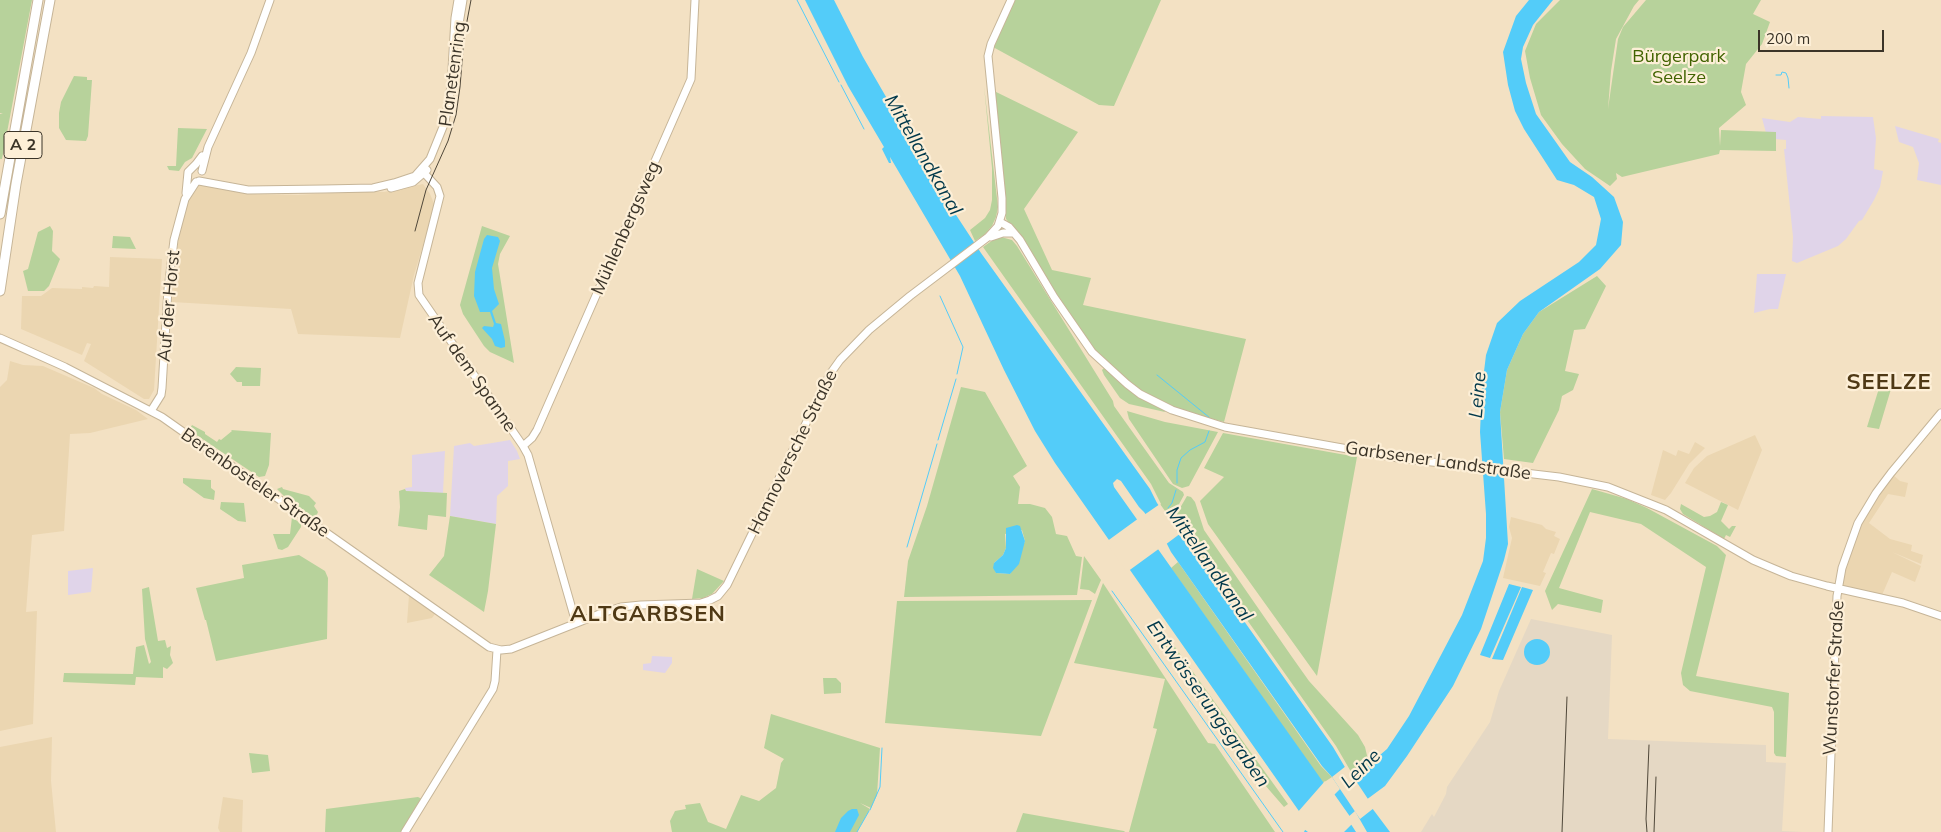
<!DOCTYPE html>
<html>
<head>
<meta charset="utf-8">
<style>
	body { margin:0 }
	#map { position:relative; width:1941px; height:832px; overflow:hidden; background:#f3e1c3; font-family:Mulish,sans-serif }
	canvas { display:block }
	.scale { position:absolute; left:1758px; top:30px; width:126px; height:22px; box-sizing:border-box; border:2px solid #3b3428; border-top:0; padding-left:6px; font-size:15px; line-height:18px; white-space:nowrap; color:#3b3428; -webkit-text-stroke:4px #fdefd7; paint-order:stroke }
</style>
</head>
<body>
<div id="map">
<canvas width="1941" height="832"></canvas>
<div class="scale">200 m</div>
</div>
<script>
const ctx = document.querySelector('canvas').getContext('2d');
ctx.lineJoin = 'round';
function fillPath(path, color) { ctx.fillStyle = color; ctx.fill(path, 'evenodd'); }
const toPath = rows => new Path2D(rows.map(r => 'M' + r).join(''));
function stroke(path, color, width, dash) { ctx.strokeStyle = color; ctx.lineWidth = width; ctx.lineCap = dash ? 'butt' : 'round'; ctx.setLineDash(dash || []); ctx.stroke(path); }
function label(font, color, halo, rows, align = 'center') {
  ctx.font = font + ' Mulish,sans-serif'; ctx.lineWidth = 4.5; ctx.setLineDash([]); ctx.textBaseline = 'middle'; ctx.strokeStyle = halo; ctx.fillStyle = color; for (const [text, x, y, turn = 0] of rows) {
    ctx.save(); ctx.translate(x, y); ctx.rotate((+turn || 0) * Math.PI / 180); ctx.textAlign = isNaN(turn) ? turn : align; if (halo) ctx.strokeText(text, 0, 0); ctx.fillText(text, 0, 0); ctx.restore();
  }
}
const built = toPath([
	[204,184,247,194,298,195,364,191,384,192,423,184,430,194,435,206,414,275,400,338,298,334,291,309,172,302,174,269,181,225,190,197,197,185],
	[110,257,162,259,154,390,149,399,144,399,84,361,91,344,87,343,82,355,21,329,22,296,41,296,52,288,82,289,82,287,93,288,94,286,109,287],
	[10,361,23,365,43,366,94,388,102,394,136,410,148,419,90,433,70,434,64,531,32,535,26,612,37,611,33,724,0,731,0,387,7,380],
	[1755,435,1762,450,1738,510,1685,483,1694,468,1707,456],
	[1695,442,1705,448,1689,464,1671,493,1665,500,1651,495,1663,450,1676,456,1678,450,1689,454],
	[1891,473,1900,481,1908,483,1905,497,1888,494,1869,523,1890,539,1912,545,1911,551,1923,555,1921,564,1892,552,1921,566,1915,582,1892,572,1882,595,1839,585,1852,538],
	[1511,517,1542,525,1546,529,1556,532,1554,536,1560,539,1554,554,1551,553,1543,572,1546,573,1540,586,1503,578,1512,538,1509,527],
	[409,595,435,614,432,618,407,623],
	[52,737,51,781,56,832,0,832,0,747],
	[223,797,243,800,242,832,220,832,218,828]
]);
const industrial = toPath([
	[1531,619,1612,635,1608,739,1766,745,1766,762,1786,763,1782,831,1802,832,1421,832,1432,814,1434,817,1446,794,1447,787,1490,722,1499,691]
]);
const education = toPath([
	[1821,116,1873,117,1876,138,1874,169,1883,171,1880,187,1874,200,1862,220,1859,221,1846,239,1838,246,1797,263,1792,261,1793,237,1784,149,1786,149,1786,140,1775,139,1766,133,1762,118,1790,122,1798,117,1821,119],
	[1895,126,1939,139,1938,142,1941,143,1941,185,1917,180,1919,163,1913,147,1899,142],
	[1757,274,1786,274,1778,309,1770,309,1754,313],
	[510,440,517,451,520,459,508,461,508,486,497,496,496,524,450,516,454,446,470,443,474,446],
	[445,451,443,493,406,491,405,488,412,487,412,455],
	[93,568,91,592,68,595,68,571],
	[652,656,672,657,672,663,665,673,643,670,643,664,651,663]
]);
const green = toPath([
	[0,0,32,0,2,159,0,159,0,114,3,113,0,113],
	[1015,0,1161,0,1114,106,1099,105,993,47],
	[1560,0,1639,0,1634,6,1616,39,1611,71,1608,109,1618,39,1623,27,1646,0,1761,0,1753,14,1770,22,1762,44,1746,64,1741,92,1746,105,1719,128,1720,146,1721,130,1776,132,1776,151,1720,150,1719,154,1626,176,1622,177,1616,173,1617,179,1610,186,1585,169,1562,144,1541,115,1530,78,1525,51,1536,24],
	[74,76,87,77,87,80,92,80,88,136,86,141,66,140,59,128,59,113,61,102],
	[984,86,998,207,996,217,992,226,984,235,975,241,970,230,985,218,990,210,992,200,992,168],
	[992,90,1078,132,1024,209,1052,270,1091,278,1083,305,1246,339,1224,422,1174,409,1140,390,1123,377,1094,349,1072,319,1021,237,1006,219],
	[178,128,207,129,192,158,185,162,179,171,169,170,167,166,176,166],
	[50,226,53,231,52,251,60,259,49,286,44,291,28,291,23,271,28,269,38,232],
	[482,226,510,236,500,254,498,264,514,363,490,352,484,346,463,314,460,305],
	[113,236,130,237,136,249,112,248],
	[1001,237,1012,240,1017,246,1113,401,1114,406,1169,483,1183,492,1184,495,1178,506,1168,517,1159,506,1161,504,1151,484,983,247,993,240],
	[1597,276,1606,286,1585,329,1574,330,1565,371,1579,374,1573,390,1562,396,1559,410,1533,463,1504,459,1500,412,1507,370,1523,334,1539,312],
	[236,367,261,368,260,386,242,386,242,382,237,382,230,374],
	[1104,368,1128,388,1164,410,1165,412,1129,404,1120,398,1104,375,1102,370],
	[1886,377,1894,379,1879,429,1867,427,1880,385,1884,382],
	[961,387,985,392,1027,466,1013,476,1020,487,1018,504,1030,504,1045,508,1052,517,1056,534,1067,536,1076,556,1082,557,1077,595,904,597,908,561,927,506],
	[1022,530,1025,541,1010,574,996,573,994,563,1003,555,1006,548,1005,534],
	[1127,411,1165,422,1218,432,1189,486,1182,488,1173,484,1129,419],
	[192,425,205,432,205,434,217,442,219,439,221,440,232,431,231,430,271,433,269,465,265,476,259,477,189,430],
	[1223,433,1357,457,1317,676,1208,524,1200,501,1224,477,1204,468],
	[183,478,211,480,211,488,215,491,214,500,204,498,183,483],
	[282,487,283,489,309,496,316,503,314,506,318,512,315,519,291,503,277,489],
	[405,489,406,491,447,493,446,517,428,515,427,530,398,526,400,507,399,491],
	[1592,489,1627,499,1647,508,1717,546,1726,555,1696,676,1789,693,1786,757,1776,756,1774,753,1774,712,1772,707,1690,691,1683,685,1681,673,1706,567,1641,524,1590,512,1559,588,1603,600,1601,613,1558,604,1552,610,1545,591],
	[1187,496,1191,497,1195,502,1204,530,1292,657,1309,681,1358,735,1365,747,1369,764,1354,777,1336,746,1190,539,1187,539,1181,531,1179,532,1169,519,1180,508],
	[221,502,244,503,246,522,238,521,220,509],
	[1721,502,1728,505,1721,521,1729,529,1732,526,1736,526,1730,537,1726,535,1724,539,1683,514,1680,509,1681,504,1704,517,1710,516,1717,512],
	[450,516,496,524,488,591,484,612,429,575,444,556],
	[292,517,301,524,301,527,288,547,282,550,278,549,273,534,290,534],
	[299,555,325,571,328,578,327,639,216,661,206,620,205,620,196,588,244,578,242,565],
	[1084,556,1101,580,1095,594,1089,590,1080,589],
	[1178,562,1321,766,1332,777,1323,783,1315,772,1171,568],
	[697,569,724,581,712,594,703,598,692,599],
	[1103,583,1208,743,1215,744,1275,832,1129,832,1157,729,1153,728,1165,679,1074,663],
	[149,587,158,641,165,640,167,648,171,646,170,655,173,663,167,669,163,667,163,678,136,677,135,685,63,682,64,673,133,674,136,647,144,645,149,664,151,662,145,639,142,589],
	[1092,600,1041,736,885,723,897,601],
	[1150,624,1170,640,1288,804,1284,807,1258,777],
	[823,678,836,678,841,683,841,693,824,694],
	[771,714,880,748,877,795,871,808,860,803,870,809,857,832,672,832,670,821,675,811,686,809,685,805,700,803,708,822,726,829,741,795,759,801,776,788,781,763,784,759,764,748],
	[249,753,268,755,270,771,252,773],
	[418,797,422,799,401,832,325,832,326,809],
	[1023,813,1124,831,1125,832,1016,832]
]);
const water = toPath([
	[805,0,834,0,863,57,941,192,981,253,1150,489,1157,503,1179,535,1191,546,1333,747,1352,779,1387,749,1409,716,1462,615,1483,561,1486,538,1486,514,1480,432,1482,388,1486,355,1497,323,1520,301,1579,262,1596,245,1601,219,1594,197,1574,185,1557,180,1524,129,1515,111,1508,85,1503,52,1516,16,1529,0,1553,0,1533,25,1523,47,1521,59,1526,83,1536,114,1570,162,1592,177,1614,197,1623,222,1621,245,1600,269,1539,312,1523,334,1507,370,1500,412,1508,544,1504,560,1481,629,1453,686,1407,756,1385,786,1366,800,1390,832,1367,832,1355,811,1347,818,1356,832,1304,832,1308,824,1055,463,1035,431,1004,370,960,276,890,157,891,163,889,163,882,149,884,147,848,86],
	[1117,479,1121,481,1139,507,1144,512,1167,544,1171,552,1322,766,1332,777,1340,789,1333,796,1114,487,1113,483],
	[487,235,498,237,500,241,492,268,494,289,499,304,492,311,496,323,501,324,505,341,505,347,501,348,495,346,492,339,482,328,484,326,493,327,494,324,490,312,480,312,474,296,475,272,484,239],
	[1017,525,1020,526,1025,541,1019,564,1010,574,996,573,993,568,994,563,1003,555,1006,548,1006,528],
	[1509,584,1521,587,1490,658,1480,655],
	[1522,587,1533,590,1503,660,1492,659],
	'1524 652a13 13 0 1 1 26 0a13 13 0 1 1-26 0Z',
	[852,809,857,809,859,815,850,832,835,832,841,818,848,811]
]);
const pier = toPath([
	[1160,504,1181,533,1165,545,1144,515],
	[1139,518,1160,548,1127,572,1106,542],
	[1346,766,1374,808,1360,819,1332,777],
	[1325,781,1351,818,1353,823,1344,832,1308,832,1304,829,1305,824,1297,813]
]);
const stream = toPath([
	[797,0,839,82],
	[1776,75,1781,75,1782,72,1786,73,1788,78,1789,88],
	[841,85,864,129],
	[940,296,963,347,957,374],
	[1157,375,1210,418],
	[938,440,956,379],
	[1177,483,1177,470,1181,458,1190,450,1205,442,1209,431],
	[1168,508,1172,503,1176,490],
	[907,547,937,444],
	[1112,591,1283,832],
	[870,810,880,787,882,748],
	[857,832,869,811]
]);
const secondary = toPath([
	[458,30,463,0],
	[202,171,208,147,251,53,270,0],
	[420,171,425,174,437,187,440,196,418,283,419,295,523,446,528,455,576,623],
	[199,181,248,190,324,189,373,188,394,183,415,176,430,159,445,122,451,86,455,18,458,0],
	[391,188,413,182,427,170],
	[186,193,188,172,196,164,202,156],
	[1000,222,1009,227,1020,240,1054,297,1092,352,1127,384,1140,394,1172,410,1225,427,1398,458,1559,477,1608,487,1666,510,1753,560,1791,576,1827,586,1903,603,1941,616],
	[991,237,1003,233,1014,233],
	[0,338,65,367,162,417,489,647,501,650,511,649,602,613,621,607,641,605,701,603,710,600,718,596,727,585,830,374,840,360,869,330,910,296,988,237,998,226,1002,213,1002,198,988,56,991,44,1011,0],
	[151,411,161,395,162,388,168,289,174,240,185,199,196,182],
	[523,446,532,438,537,430,691,79,695,0],
	[405,832,493,689,495,681,497,650],
	[1828,832,1837,596,1842,568,1858,523,1876,493,1891,473,1941,413]
]);
const highway = toPath([
	[0,214,38,0],
	[0,291,16,184,50,0]
]);
const tram = toPath([
	[415,231,426,190,448,141,456,115,460,87,464,37,471,0]
]);
const rail = toPath([
	[1562,832,1567,697],
	[1647,832,1646,819,1649,745],
	[1654,832,1656,777]
]);
const shields = [
	[23,145,38]
];
const shieldNames = [
	["A 2",23,145]
];
const parkNames = [
	["Bürgerpark",1679,57],
	["Seelze",1679,78]
];
const streetNames = [
	["Planetenring",453,74,-82],
	["Mühlenbergsweg",626,228,-66],
	["Auf der Horst",169,306,-85],
	["Auf dem Spanne",472,373,55],
	["Hannoversche Straße",793,452,-64],
	["Garbsener Landstraße",1438,461,8],
	["Berenbosteler Straße",255,483,35],
	["Wunstorfer Straße",1834,678,-87]
];
const waterNames = [
	["Mittellandkanal",923,155,60],
	["Leine",1478,395,-85],
	["Mittellandkanal",1209,564,55],
	["Entwässerungsgraben",1208,704,55],
	["Leine",1361,769,-44]
];
const districtNames = [
	["SEELZE",1889,382],
	["ALTGARBSEN",648,614]
];
fillPath(built, '#ebd6b1');
fillPath(industrial, '#e5d8c4');
fillPath(education, '#e0d4e9');
fillPath(green, '#b7d29b');
fillPath(water, '#53ccf9');
fillPath(pier, '#f3e1c3');
stroke(stream, '#53ccf9', 1);
stroke(secondary, '#c6b598', 9);
stroke(highway, '#c6b598', 11);
stroke(secondary, '#fff', 7);
stroke(highway, '#fff', 9);
stroke(tram, '#4f4739', 1);
stroke(rail, '#4f4739', 1);
for (const [x, y, w] of shields) { const box = new Path2D(); box.roundRect(x - w / 2, y - 13.5, w, 27, 4); ctx.fillStyle = '#fdefd7'; ctx.fill(box); stroke(box, '#3b3428', 1); }
label('bold 16px', '#3b3428', null, shieldNames);
label('18px', '#416300', '#fdefd7', parkNames);
label('18px', '#3b3428', '#fdefd7', streetNames);
label('italic 19px', '#00384a', '#fdefd7', waterNames);
ctx.letterSpacing = '1px';
label('bold 22px', '#4f3915', '#fdefd7', districtNames);
ctx.letterSpacing = '0px';
</script>
</body>
</html>
